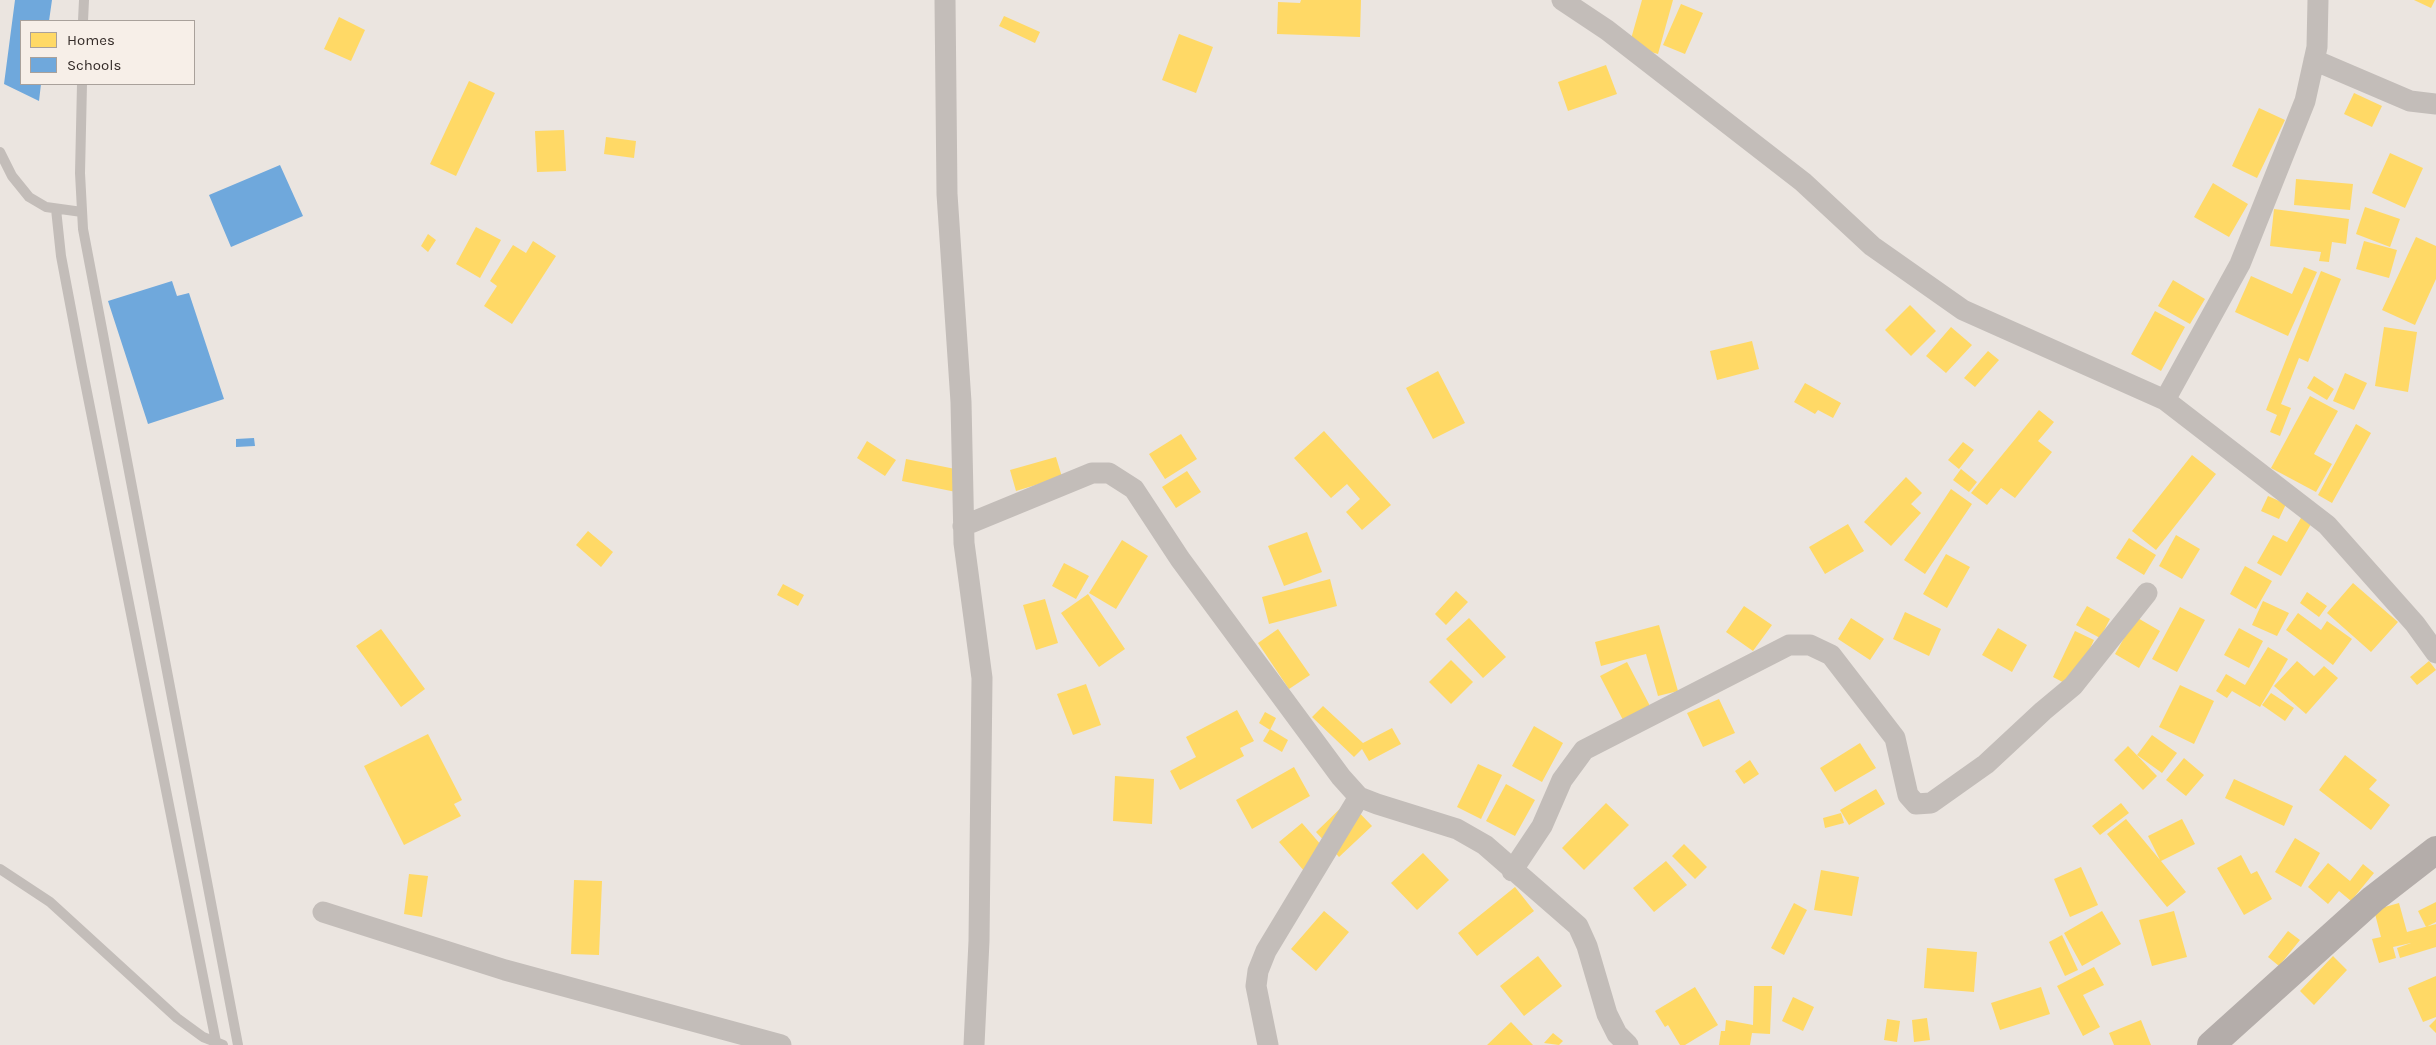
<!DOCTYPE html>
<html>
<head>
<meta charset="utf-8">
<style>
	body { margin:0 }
	#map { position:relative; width:2436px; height:1045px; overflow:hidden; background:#ebe5e0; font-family:Karla,sans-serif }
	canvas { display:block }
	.legend { position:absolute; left:20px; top:20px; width:175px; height:65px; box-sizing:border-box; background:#f7efe8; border:1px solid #a9a19b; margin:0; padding:6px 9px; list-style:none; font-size:15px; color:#342b28 }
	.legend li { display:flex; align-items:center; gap:10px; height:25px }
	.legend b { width:25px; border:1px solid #a9a19b }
</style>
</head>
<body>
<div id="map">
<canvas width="2436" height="1045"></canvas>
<ul class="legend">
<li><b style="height:14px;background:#ffd966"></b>Homes</li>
<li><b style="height:14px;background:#6fa8dc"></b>Schools</li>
</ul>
</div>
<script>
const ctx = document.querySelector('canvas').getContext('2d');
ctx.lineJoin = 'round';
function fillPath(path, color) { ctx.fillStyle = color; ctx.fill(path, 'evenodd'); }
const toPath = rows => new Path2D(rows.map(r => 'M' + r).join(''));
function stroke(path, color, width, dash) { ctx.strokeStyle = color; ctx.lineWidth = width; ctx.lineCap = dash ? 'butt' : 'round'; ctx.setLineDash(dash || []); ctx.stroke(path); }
const homes = toPath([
	[1301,0,1361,0,1360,37,1277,34,1278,2,1300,3],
	[1642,0,1673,0,1658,54,1629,46],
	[2414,0,2435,0,2431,8],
	[1681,4,1703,13,1685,54,1663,45],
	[1004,16,1040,32,1035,43,999,26],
	[339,17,365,30,351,61,324,49],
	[1179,34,1213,47,1196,93,1162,80],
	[1606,65,1617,94,1568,111,1558,82],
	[469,81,495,93,456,176,430,164],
	[2354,93,2382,106,2372,127,2344,114],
	[2259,108,2285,120,2257,178,2232,166],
	[564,130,566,171,537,172,535,131],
	[606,137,636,141,634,158,604,154],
	[2390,153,2423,168,2405,208,2372,193],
	[2296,179,2353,184,2350,210,2294,205],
	[2213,183,2248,204,2229,237,2194,217],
	[2365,207,2400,219,2390,247,2356,234],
	[2274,209,2349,219,2346,244,2332,242,2329,262,2319,261,2321,252,2270,246],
	[476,227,501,240,480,278,456,264],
	[428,234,436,240,428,252,421,246],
	[2416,237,2436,246,2436,279,2415,325,2382,310],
	[533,241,556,256,512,324,484,306,497,286,490,281,513,245,526,253],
	[2364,241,2397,250,2389,278,2356,269],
	[2304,267,2317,272,2288,336,2235,312,2251,276,2292,294],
	[2321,271,2341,279,2308,362,2299,358,2281,404,2291,408,2280,436,2270,432,2277,415,2266,410],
	[2173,280,2205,299,2190,324,2158,306],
	[1910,305,1936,331,1911,356,1885,330],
	[2155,311,2185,327,2161,371,2131,354],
	[1951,327,1972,345,1946,373,1926,356],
	[2384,327,2417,332,2408,392,2375,386],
	[1752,341,1759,369,1717,380,1710,351],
	[1988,351,1999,360,1975,387,1964,378],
	[1438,371,1465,423,1433,439,1406,388],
	[2345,373,2367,383,2354,410,2333,401],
	[2314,376,2334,389,2327,400,2307,388],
	[1805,383,1841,403,1833,418,1818,410,1815,414,1794,402],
	[2310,396,2338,411,2314,454,2332,464,2316,492,2271,468],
	[2039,410,2054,422,2038,441,2052,452,2015,498,2001,488,1987,505,1971,493],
	[2356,424,2371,433,2332,503,2318,495],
	[1324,431,1391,505,1362,530,1346,512,1360,499,1347,484,1331,498,1294,458],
	[1181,434,1197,459,1165,479,1149,454],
	[867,441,896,460,885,476,857,458],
	[1963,442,1974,450,1959,469,1948,460],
	[2192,455,2216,474,2156,550,2132,531],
	[1056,457,1062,477,1016,491,1010,470],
	[906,459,960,470,956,492,902,481],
	[1961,469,1977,482,1969,492,1953,480],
	[1187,471,1201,492,1176,508,1162,487],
	[1906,477,1922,493,1911,504,1921,513,1891,546,1864,522],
	[1951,489,1972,504,1925,574,1904,560],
	[2268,496,2286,504,2279,519,2261,511],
	[2305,511,2315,517,2281,576,2257,563,2273,535,2287,542],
	[1848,524,1864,551,1825,574,1809,547],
	[588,531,613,552,601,567,576,545],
	[1307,532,1322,572,1284,586,1268,546],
	[2176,535,2200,549,2182,579,2159,566],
	[2129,538,2156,555,2144,575,2116,558],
	[1122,540,1148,556,1116,609,1089,593],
	[1946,554,1970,567,1947,608,1923,594],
	[1064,563,1089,576,1076,599,1052,586],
	[2245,566,2272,581,2256,609,2230,594],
	[1330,579,1337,606,1269,624,1262,597],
	[2353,583,2398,622,2371,652,2327,613],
	[783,584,804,595,798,606,777,595],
	[1456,591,1468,602,1446,625,1435,614],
	[2307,592,2327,606,2319,617,2300,603],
	[1088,594,1125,649,1099,667,1061,613],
	[1045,599,1058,643,1036,650,1023,605],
	[2263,601,2289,613,2277,636,2252,625],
	[1744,606,1772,625,1753,651,1726,632],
	[2087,606,2110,619,2100,638,2076,625],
	[2180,607,2205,620,2177,672,2152,659],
	[1905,612,1941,629,1929,656,1893,639],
	[2298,613,2321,630,2327,621,2352,639,2333,665,2286,630],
	[2136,617,2160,631,2139,668,2115,654],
	[1469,618,1506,657,1483,678,1446,639],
	[1851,618,1884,639,1870,660,1838,639],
	[1659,625,1678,691,1658,696,1646,654,1601,666,1595,642],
	[1998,628,2027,645,2012,672,1982,655],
	[2239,628,2263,641,2249,668,2224,655],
	[381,629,425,689,401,707,356,646],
	[1278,629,1310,675,1289,689,1258,643],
	[2075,631,2094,640,2072,687,2053,677],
	[2268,647,2288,659,2260,707,2232,691,2227,698,2216,691,2226,674,2245,685],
	[1451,660,1473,682,1451,704,1429,682],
	[2297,661,2314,676,2324,666,2338,678,2306,714,2274,686],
	[2429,661,2436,670,2417,685,2410,677],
	[1627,662,1650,706,1623,720,1600,676],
	[1086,684,1101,725,1073,735,1057,694],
	[2180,685,2214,701,2194,744,2159,727],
	[2271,693,2294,708,2285,721,2262,705],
	[1719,699,1735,733,1703,747,1687,713],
	[1323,706,1363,743,1392,728,1401,744,1369,761,1362,749,1354,757,1312,717],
	[1237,710,1254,741,1240,748,1244,756,1180,790,1170,771,1196,757,1186,737],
	[1265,712,1276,718,1270,730,1259,723],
	[1534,726,1563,743,1542,782,1512,766],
	[1270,729,1288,740,1282,752,1263,741],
	[428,734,462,800,454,804,461,816,404,845,364,766],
	[2152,735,2177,753,2162,773,2137,755],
	[1860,743,1876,768,1835,792,1820,768],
	[2128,746,2157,776,2143,790,2114,760],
	[2345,755,2377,780,2369,789,2390,805,2371,830,2319,790],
	[2184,758,2204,775,2186,796,2166,780],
	[1750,760,1759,774,1744,784,1735,771],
	[1478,764,1502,775,1481,819,1457,807],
	[1294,767,1310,796,1252,829,1236,800],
	[1115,776,1154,779,1152,824,1113,821],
	[2234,779,2293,806,2284,826,2225,798],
	[1506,784,1535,800,1515,836,1486,821],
	[1876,789,1885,804,1849,825,1840,810],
	[1348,801,1372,826,1339,857,1316,832],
	[1606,803,1629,825,1584,870,1562,848],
	[2121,803,2129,813,2100,835,2092,826],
	[1841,813,1844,823,1825,828,1823,818],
	[2126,819,2160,860,2148,836,2182,819,2195,844,2161,861,2186,892,2167,907,2107,834],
	[1302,823,1328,853,1305,872,1279,842],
	[2295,838,2320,853,2301,887,2275,872],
	[1684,844,1707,867,1695,879,1672,856],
	[1423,853,1449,880,1417,910,1391,883],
	[2241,855,2251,874,2257,871,2272,899,2244,915,2217,868],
	[1666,861,1687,885,1654,912,1633,888],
	[2328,863,2350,881,2363,864,2374,873,2351,901,2339,891,2328,904,2308,887],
	[2081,867,2098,905,2070,917,2054,879],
	[1821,870,1859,877,1852,916,1814,910],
	[409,874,428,876,422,917,404,914],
	[574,880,602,881,599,955,571,954],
	[1515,887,1534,911,1477,956,1458,933],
	[2436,902,2436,922,2426,927,2418,911],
	[1794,903,1807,910,1784,955,1771,948],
	[2399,903,2407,932,2436,924,2436,947,2400,958,2397,948,2411,943,2393,947,2396,958,2379,963,2372,939,2381,937,2374,910],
	[1324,911,1349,932,1316,971,1291,949],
	[2102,911,2121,944,2082,966,2064,933],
	[2174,911,2187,957,2152,966,2139,920],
	[2288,931,2300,940,2279,966,2268,957],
	[2062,935,2078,970,2065,976,2049,942],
	[1927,948,1977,952,1974,992,1924,988],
	[1538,956,1562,986,1524,1016,1500,986],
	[2333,956,2347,970,2314,1005,2300,991],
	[2094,967,2104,985,2083,995,2100,1027,2083,1036,2057,986],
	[2436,976,2436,1017,2423,1022,2408,988],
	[1754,986,1772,986,1770,1034,1752,1033,1750,1045,1719,1045,1721,1031,1725,1031,1726,1020,1753,1025],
	[1695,987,1718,1025,1685,1045,1680,1045,1668,1025,1665,1027,1655,1011],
	[2041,987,2050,1014,2000,1030,1991,1003],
	[1793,997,1814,1007,1803,1031,1782,1021],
	[1927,1018,1930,1040,1914,1042,1912,1020],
	[1887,1019,1900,1021,1897,1042,1884,1040],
	[2436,1019,2436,1033,2429,1026],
	[2141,1020,2151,1045,2114,1045,2109,1033],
	[1511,1022,1533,1045,1487,1045],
	[1553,1033,1563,1041,1559,1045,1544,1043]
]);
const schools = toPath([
	[15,0,52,0,49,21,21,21,21,84,41,84,39,101,4,84],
	[280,165,303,216,231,247,209,195],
	[172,281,177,296,189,293,224,399,148,424,108,301],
	[254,438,255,446,236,447,236,439]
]);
const lane = toPath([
	[83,21,84,0],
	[82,84,80,173,83,229,238,1045],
	[0,152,12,176,29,197,46,207,82,212],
	[56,209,61,256,82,367,216,1042],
	[0,869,50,902,177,1018,203,1037,223,1045]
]);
const street = toPath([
	[945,0,947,194,961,402,964,543,982,678,979,941,974,1045],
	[1562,0,1607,30,1803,182,1872,246,1963,310,2165,400,2327,525,2415,624,2436,653],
	[2314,60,2410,101,2436,104],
	[2165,400,2240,264,2305,101,2317,47,2318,0],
	[963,526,1092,473,1109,473,1134,489,1180,559,1341,777,1359,797,1377,804,1457,829,1485,845,1578,926,1587,946,1607,1014,1617,1034,1628,1045],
	[1512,871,1542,826,1562,780,1584,750,1789,645,1810,645,1831,655,1895,738,1908,795,1916,804,1931,803,1986,764,2043,711,2073,686,2147,593],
	[323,912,505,970,781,1045],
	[1268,1045,1256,986,1258,971,1266,951,1359,797]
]);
const secondary = toPath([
	[2211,1045,2373,899,2436,850]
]);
fillPath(homes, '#ffd966');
fillPath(schools, '#6fa8dc');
stroke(lane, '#c3bdb9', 10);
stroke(street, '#c3bdb9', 21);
stroke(secondary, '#b4adaa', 28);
</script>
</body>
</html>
